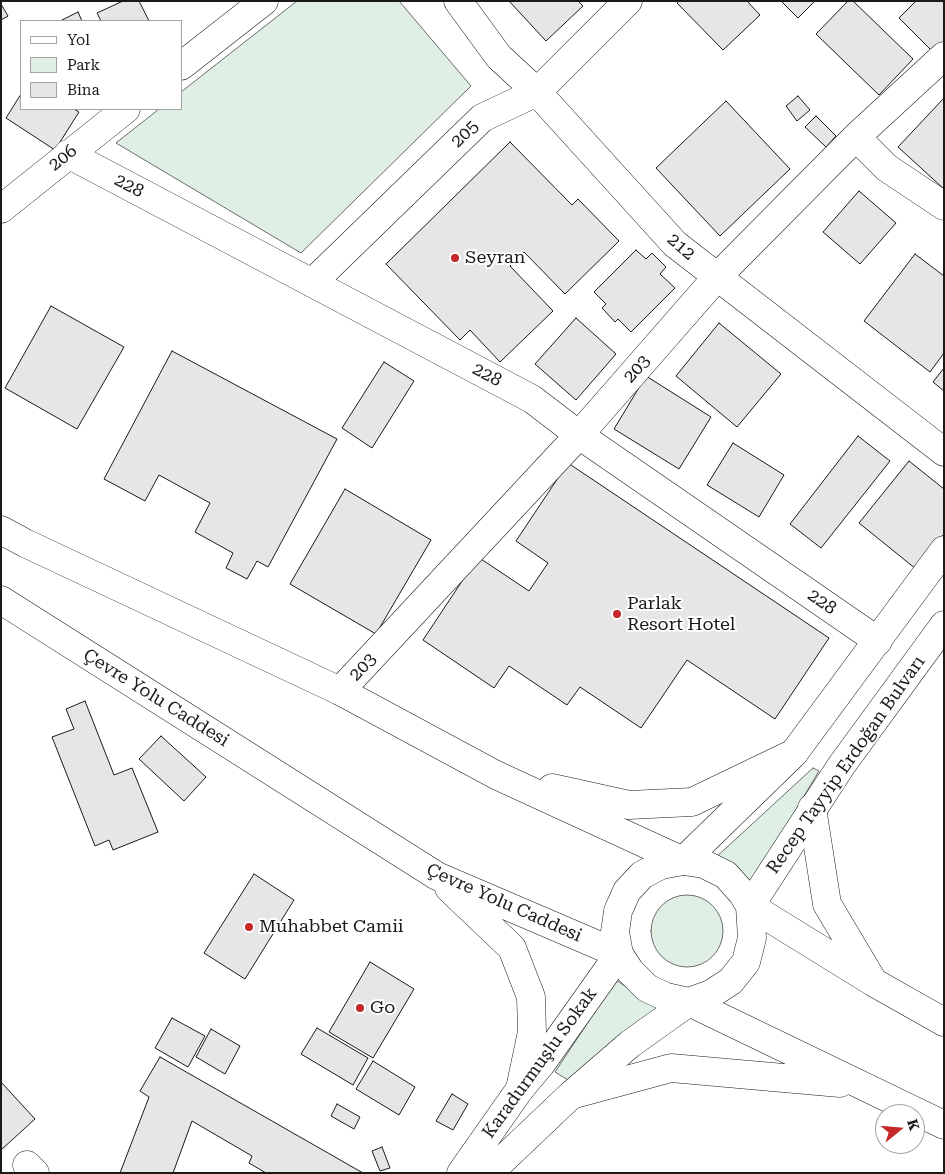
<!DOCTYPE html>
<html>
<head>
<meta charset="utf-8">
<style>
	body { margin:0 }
	#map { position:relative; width:945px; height:1174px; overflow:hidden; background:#fff; font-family:"Roboto Serif",serif }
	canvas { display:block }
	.frame { position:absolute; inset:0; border:2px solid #1a1a1a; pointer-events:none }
	.legend { position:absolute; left:20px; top:20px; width:162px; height:90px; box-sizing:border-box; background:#fff; border:1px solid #a3a3a3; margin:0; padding:6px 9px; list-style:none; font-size:15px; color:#1a1a1a }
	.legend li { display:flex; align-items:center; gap:10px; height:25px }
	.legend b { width:25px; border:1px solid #a3a3a3 }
	.north { position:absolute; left:875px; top:1104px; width:50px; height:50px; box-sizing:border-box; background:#fff; border:1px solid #a3a3a3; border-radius:50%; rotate:73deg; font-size:14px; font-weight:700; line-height:20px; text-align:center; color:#1a1a1a }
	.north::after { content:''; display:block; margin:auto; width:18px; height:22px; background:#c62828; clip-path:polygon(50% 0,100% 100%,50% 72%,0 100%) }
</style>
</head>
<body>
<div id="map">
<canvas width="945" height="1174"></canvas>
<div class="frame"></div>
<ul class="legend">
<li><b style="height:6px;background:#fff"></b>Yol</li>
<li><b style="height:14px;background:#e0efe3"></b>Park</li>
<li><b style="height:14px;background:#e6e6e6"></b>Bina</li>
</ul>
<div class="north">K</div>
</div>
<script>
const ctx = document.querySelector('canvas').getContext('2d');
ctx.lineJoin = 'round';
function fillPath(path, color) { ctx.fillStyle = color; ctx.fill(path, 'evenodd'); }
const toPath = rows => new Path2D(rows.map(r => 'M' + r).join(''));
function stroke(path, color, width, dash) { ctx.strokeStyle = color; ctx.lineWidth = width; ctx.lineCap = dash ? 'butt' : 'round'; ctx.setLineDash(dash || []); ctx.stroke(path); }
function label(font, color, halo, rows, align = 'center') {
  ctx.font = font + ' "Roboto Serif",serif'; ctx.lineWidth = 4; ctx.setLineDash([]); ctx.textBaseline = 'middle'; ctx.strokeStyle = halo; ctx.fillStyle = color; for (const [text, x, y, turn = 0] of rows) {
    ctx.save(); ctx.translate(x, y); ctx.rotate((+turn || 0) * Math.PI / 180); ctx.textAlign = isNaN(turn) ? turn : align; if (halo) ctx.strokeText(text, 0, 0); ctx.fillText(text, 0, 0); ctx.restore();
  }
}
const green = toPath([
	[297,1,399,1,471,86,301,253,116,143,159,109,181,109,181,92,297,1],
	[813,768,819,771,751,885,713,860,813,768],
	'651 931a36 36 0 1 1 72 0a36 36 0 1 1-72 0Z',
	[616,980,659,1009,568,1080,555,1072,616,980]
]);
const building = toPath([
	[123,1,139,1,149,21,101,21,97,13,123,1],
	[509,1,578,1,583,6,546,41,509,1],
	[679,1,747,1,760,15,723,50,677,3,679,1],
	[781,1,815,1,798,18,781,1],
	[848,1,853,1,913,59,879,95,816,34,848,1],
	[916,1,944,1,944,45,935,54,899,18,916,1],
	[1,4,8,16,1,20,1,4],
	[78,12,82,21,60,21,78,12],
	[21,94,21,109,74,109,79,112,55,150,6,118,21,94],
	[798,96,810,110,797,121,786,106,798,96],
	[944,98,944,189,898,147,944,98],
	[726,101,790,169,720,236,656,168,726,101],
	[816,116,836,136,826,147,805,127,816,116],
	[510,142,572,205,578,199,619,241,565,294,524,252,510,266,553,311,500,362,470,330,460,340,386,264,510,142],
	[859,191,896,223,860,264,823,232,859,191],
	[636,250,646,259,652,253,666,267,660,274,675,288,631,332,618,319,615,322,602,308,606,304,594,292,636,250],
	[915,254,944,276,944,353,930,372,864,321,915,254],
	[51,306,124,347,77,429,5,388,51,306],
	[576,318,616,354,576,400,535,364,576,318],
	[719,323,781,374,737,427,676,376,719,323],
	[172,351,337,439,268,567,257,561,247,579,226,568,233,553,195,532,210,503,159,475,145,501,104,479,172,351],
	[384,362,414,381,372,448,342,428,384,362],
	[944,368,944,391,933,382,944,368],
	[646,376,711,417,679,469,614,429,646,376],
	[858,436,890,461,821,548,790,524,858,436],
	[733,443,784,475,759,517,707,485,733,443],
	[909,461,944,489,944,534,916,569,859,523,909,461],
	[568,463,829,638,775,719,687,660,641,728,580,687,567,705,509,666,494,688,423,640,478,557,529,591,548,563,516,541,568,463],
	[345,489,431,540,376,634,290,584,345,489],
	[85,701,114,775,132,768,158,832,113,850,109,840,95,846,52,737,74,729,66,709,85,701],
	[161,736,206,777,184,801,139,759,161,736],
	[254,874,294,900,245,979,204,953,254,874],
	[370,962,414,989,373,1058,329,1032,370,962],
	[172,1018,205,1036,188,1067,155,1048,172,1018],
	[317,1028,368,1058,353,1085,301,1054,317,1028],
	[211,1029,240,1046,225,1074,196,1057,211,1029],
	[160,1057,363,1173,266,1173,249,1163,252,1156,192,1121,173,1173,120,1173,149,1097,140,1091,160,1057],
	[373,1061,415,1087,399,1115,356,1089,373,1061],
	[1,1082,35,1119,1,1150,1,1082],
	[452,1094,468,1104,453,1130,436,1121,452,1094],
	[337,1104,360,1117,354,1129,331,1116,337,1104],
	[382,1147,390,1168,380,1171,372,1151,382,1147]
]);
const minor = toPath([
	[458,1,499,57,537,92,675,244,944,452],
	[181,66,264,1],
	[856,137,887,168,944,206],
	[68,154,532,399,579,435,878,641],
	[1,209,126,109],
	[312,283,482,118,537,92,628,1],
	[340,691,579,435,717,277,856,137,944,56],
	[683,861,794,753,944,550],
	[750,906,841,766,944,625],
	[27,1165,35,1173]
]);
const major = toPath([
	[461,1173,520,1089,541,1064,619,954],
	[489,1173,571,1095,630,1044,689,1002]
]);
const highway = toPath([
	[1,530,25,543,340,691,496,775,683,861],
	[1,600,437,876,619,954,630,971,647,988,666,997,689,1002,944,1125],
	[552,788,629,805,692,802,794,753],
	[812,808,827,904,871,978],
	[449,888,512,948,531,997,532,1032,520,1089],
	[750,906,873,982,944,1022],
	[619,954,615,932,618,911,627,891,642,875,661,865,683,861,704,864,726,875,742,893,750,906,752,938,746,962,731,981,711,994,689,1002],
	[571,1095,671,1068,840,1083]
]);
const markers = [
	[455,258,5,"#c62828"],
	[617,614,5,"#c62828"],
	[249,927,5,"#c62828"],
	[360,1008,5,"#c62828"]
];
const streetNames = [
	["205",465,134,-44],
	["206",63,158,-39],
	["228",129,186,28],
	["212",681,247,41],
	["203",637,369,-49],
	["228",487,375,28],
	["228",822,602,35],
	["203",363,667,-47],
	["Çevre Yolu Caddesi",156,698,32],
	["Recep Tayyip Erdoğan Bulvarı",846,765,-55],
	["Çevre Yolu Caddesi",504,903,24],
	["Karadurmuşlu Sokak",540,1063,-54]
];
const poiNames = [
	["Seyran",465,258],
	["Parlak",627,604],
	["Resort Hotel",627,625],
	["Muhabbet Camii",259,927],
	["Go",370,1008]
];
fillPath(green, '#e0efe3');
stroke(green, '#6a6a6a', 1);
fillPath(building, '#e6e6e6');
stroke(building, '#1a1a1a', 1);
stroke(minor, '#1a1a1a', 29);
stroke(major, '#1a1a1a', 29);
stroke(highway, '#1a1a1a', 29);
stroke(minor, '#fff', 28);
stroke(major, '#fff', 28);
stroke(highway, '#fff', 28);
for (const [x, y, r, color] of markers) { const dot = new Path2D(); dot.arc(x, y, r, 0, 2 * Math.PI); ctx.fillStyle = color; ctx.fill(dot); stroke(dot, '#fff', 2); }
label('18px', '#1a1a1a', '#fff', streetNames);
label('18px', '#1a1a1a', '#fff', poiNames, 'left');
</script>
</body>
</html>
